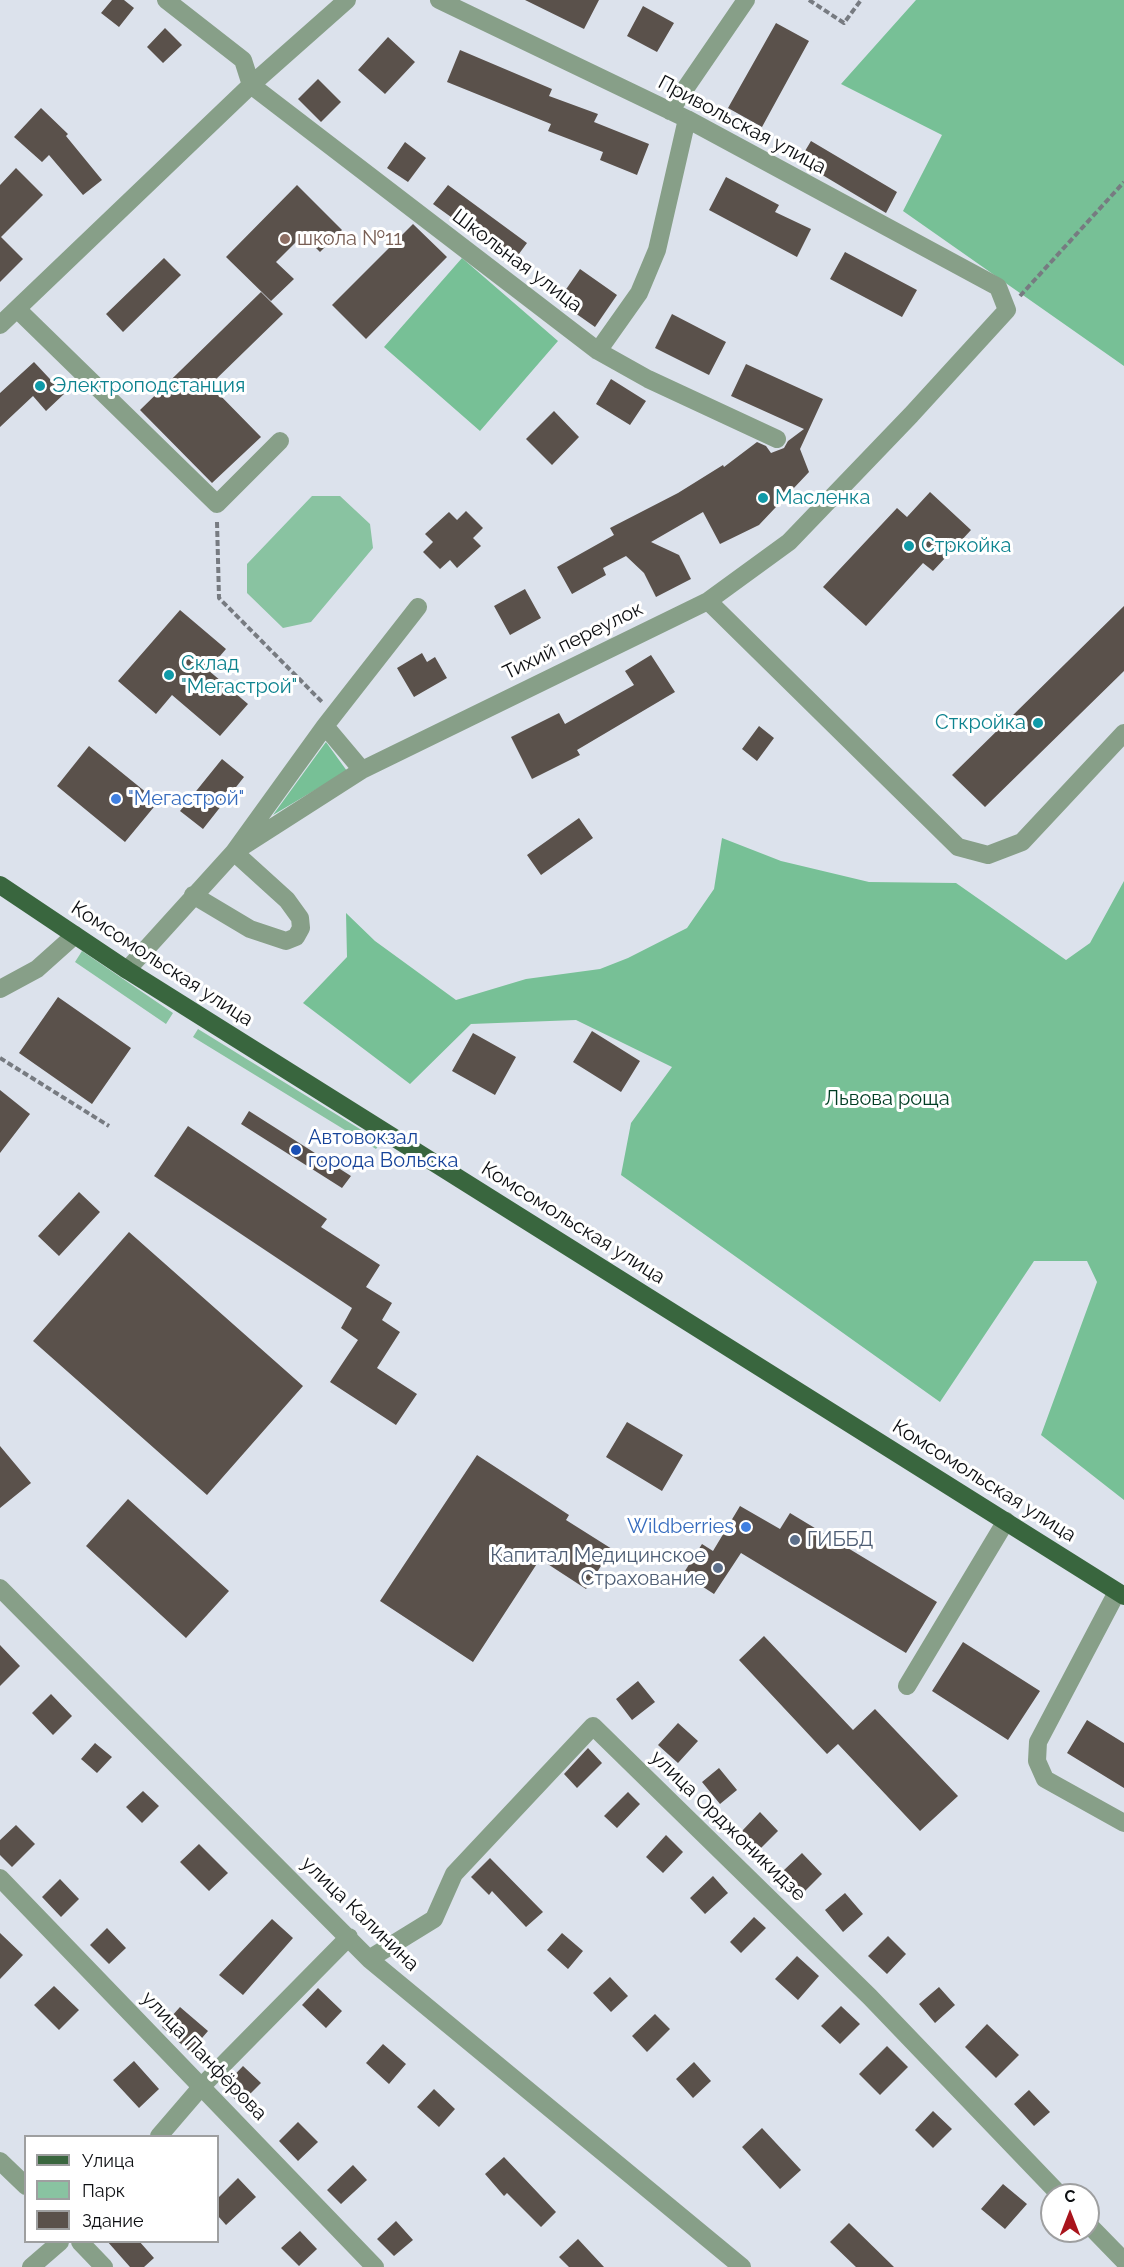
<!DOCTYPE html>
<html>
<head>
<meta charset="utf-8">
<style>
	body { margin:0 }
	#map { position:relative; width:1124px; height:2267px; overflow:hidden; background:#dce2ec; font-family:Raleway,sans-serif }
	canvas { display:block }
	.legend { position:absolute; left:24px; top:2135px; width:195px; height:108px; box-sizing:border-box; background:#fff; border:2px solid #9e9fa0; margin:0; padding:8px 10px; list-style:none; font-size:18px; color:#0d0f12 }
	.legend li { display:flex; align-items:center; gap:12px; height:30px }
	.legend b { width:30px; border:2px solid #9e9fa0 }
	.north { position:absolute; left:1040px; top:2183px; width:60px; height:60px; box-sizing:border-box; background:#fff; border:2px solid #9e9fa0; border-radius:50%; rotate:0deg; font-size:16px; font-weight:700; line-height:24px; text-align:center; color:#0d0f12 }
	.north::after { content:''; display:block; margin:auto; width:21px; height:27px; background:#a9141c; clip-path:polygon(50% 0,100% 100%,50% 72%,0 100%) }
</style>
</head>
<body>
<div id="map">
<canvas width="1124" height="2267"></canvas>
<ul class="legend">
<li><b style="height:8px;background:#39663e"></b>Улица</li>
<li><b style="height:16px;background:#89c3a1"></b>Парк</li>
<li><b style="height:16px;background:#5a514b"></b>Здание</li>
</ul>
<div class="north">С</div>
</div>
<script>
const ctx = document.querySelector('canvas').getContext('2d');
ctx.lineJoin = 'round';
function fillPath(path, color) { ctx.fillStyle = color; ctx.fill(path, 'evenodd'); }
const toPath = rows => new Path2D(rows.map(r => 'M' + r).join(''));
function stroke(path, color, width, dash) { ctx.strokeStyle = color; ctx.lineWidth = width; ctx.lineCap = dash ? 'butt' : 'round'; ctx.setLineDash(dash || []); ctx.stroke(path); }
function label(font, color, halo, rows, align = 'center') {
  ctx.font = font + ' Raleway,sans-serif'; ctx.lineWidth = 6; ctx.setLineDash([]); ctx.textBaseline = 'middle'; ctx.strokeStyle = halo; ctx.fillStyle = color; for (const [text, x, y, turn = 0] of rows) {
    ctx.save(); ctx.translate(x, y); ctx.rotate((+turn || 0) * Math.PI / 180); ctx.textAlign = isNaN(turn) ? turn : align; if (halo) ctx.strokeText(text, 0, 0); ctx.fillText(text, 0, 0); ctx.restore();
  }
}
const green = toPath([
	[312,496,340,496,370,524,373,548,311,622,283,628,247,593,247,564],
	[82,951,173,1013,166,1024,75,962],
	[198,1029,381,1142,376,1149,193,1037]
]);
const forest = toPath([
	[916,0,1124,0,1124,366,903,211,942,135,841,84],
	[462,258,558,341,480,431,384,347],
	[326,742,347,771,273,815],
	[722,838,781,861,869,882,956,883,1066,960,1090,943,1124,881,1124,1500,1041,1435,1097,1282,1087,1261,1034,1261,940,1402,621,1175,631,1123,672,1067,576,1020,471,1024,410,1084,303,1003,347,957,346,913,375,941,456,1000,526,979,600,969,628,958,687,928,714,889]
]);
const building = toPath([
	[112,0,124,0,134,8,119,27,101,13],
	[525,0,599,0,584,29],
	[643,6,674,23,657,52,627,36],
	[776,23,809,41,762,127,728,108],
	[165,28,182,45,163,63,147,47],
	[388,37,415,62,385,94,358,70],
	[460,50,552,89,549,96,598,114,594,122,649,144,637,175,600,160,603,152,548,131,551,124,447,82],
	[318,79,341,102,321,122,298,99],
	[41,108,68,134,66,136,102,180,83,195,49,155,42,162,14,137],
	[811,141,897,192,886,213,799,161],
	[405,142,426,158,408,182,387,168],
	[16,168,43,195,1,237,23,259,0,282,0,185],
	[726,177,779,205,775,212,811,229,797,257,709,210],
	[297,185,342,230,320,252,303,235,276,262,294,279,271,301,226,257],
	[448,185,527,243,513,262,433,204],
	[413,224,447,257,366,339,332,305],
	[845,252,917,290,902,317,830,279],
	[164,258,181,275,123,332,106,314],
	[580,269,617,295,595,327,558,301],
	[261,292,283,314,210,385,261,437,212,483,140,410],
	[672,314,726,342,709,375,655,348],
	[34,362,64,394,46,411,33,396,0,427,0,393],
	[746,364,823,399,800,449,809,472,759,525,720,544,703,512,651,542,679,555,691,579,656,597,644,573,626,556,603,568,606,575,572,594,557,567,614,535,610,528,678,493,723,465,724,467,757,442,766,446,771,453,784,448,788,441,804,429,731,396],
	[611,379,646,401,630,425,596,404],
	[554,411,579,437,552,465,526,439],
	[930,492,971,530,933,571,923,563,866,626,823,587,897,508,907,517],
	[466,511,483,528,473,538,481,546,457,568,450,560,440,569,423,552,433,542,425,534,449,512,457,520],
	[525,589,541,618,510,635,494,606],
	[1124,606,1124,671,985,807,952,775],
	[180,610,226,649,208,670,248,704,220,736,172,695,156,714,118,681],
	[422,653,427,662,435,657,447,678,414,697,397,668],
	[651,655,675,692,577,750,580,755,532,779,511,737,559,713,565,724,634,685,625,671],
	[759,726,774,738,757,761,742,749],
	[89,746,158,802,125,842,57,786],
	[222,759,244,777,203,829,180,811],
	[579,818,593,838,541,875,527,855],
	[58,997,131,1048,92,1104,19,1053],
	[592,1031,640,1061,621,1092,573,1062],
	[473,1033,516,1057,495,1095,452,1071],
	[0,1090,30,1114,0,1153],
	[249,1111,351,1176,342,1188,241,1124],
	[188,1126,327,1219,321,1227,380,1265,366,1287,392,1303,382,1320,400,1332,377,1368,417,1394,396,1425,330,1382,358,1340,341,1328,352,1308,154,1176],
	[79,1192,100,1212,59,1256,38,1236],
	[129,1232,303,1386,207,1495,33,1341],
	[627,1422,683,1455,662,1491,606,1457],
	[0,1446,31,1483,0,1508],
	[477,1455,569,1515,566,1520,612,1549,586,1589,540,1559,473,1662,380,1601],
	[128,1499,229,1591,186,1638,86,1546],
	[740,1506,780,1529,790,1513,937,1602,906,1653,741,1553,714,1594,683,1574,702,1544,713,1551],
	[764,1636,853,1730,875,1709,958,1796,920,1831,838,1744,827,1754,739,1660],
	[963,1642,1040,1691,1008,1740,932,1691],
	[0,1645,20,1666,0,1686],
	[638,1681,655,1702,632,1720,616,1699],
	[51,1694,72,1716,53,1735,32,1713],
	[1087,1720,1124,1743,1124,1788,1067,1753],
	[678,1723,698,1741,678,1763,658,1745],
	[95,1743,112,1757,97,1773,81,1759],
	[588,1748,602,1763,577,1788,564,1774],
	[719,1768,737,1790,720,1804,702,1782],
	[143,1791,159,1806,142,1823,126,1807],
	[628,1792,640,1804,617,1828,604,1816],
	[760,1812,778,1831,760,1849,742,1831],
	[16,1825,35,1844,12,1867,0,1855,0,1840],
	[666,1835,683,1852,663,1873,646,1857],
	[199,1844,228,1873,209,1891,180,1862],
	[802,1853,822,1874,804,1892,783,1871],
	[490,1858,543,1912,526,1927,492,1891,489,1895,471,1877],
	[713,1876,728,1893,705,1914,690,1898],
	[60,1879,79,1899,61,1917,42,1897],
	[845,1893,863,1914,843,1932,825,1910],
	[754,1917,766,1928,741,1953,730,1942],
	[272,1919,293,1938,243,1995,219,1975],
	[107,1928,126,1948,109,1964,90,1945],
	[0,1933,23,1955,0,1979],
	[562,1933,583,1951,568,1969,547,1950],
	[888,1936,906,1954,887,1974,868,1956],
	[797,1956,819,1976,798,2000,775,1979],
	[610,1977,628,1996,611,2012,593,1993],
	[54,1986,79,2010,59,2030,34,2005],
	[939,1987,955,2005,935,2023,919,2004],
	[318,1988,342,2011,326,2028,302,2005],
	[841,2006,860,2024,840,2044,821,2026],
	[180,2007,208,2031,190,2052,162,2027],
	[655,2014,670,2029,647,2052,632,2036],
	[987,2024,1019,2055,996,2078,965,2047],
	[383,2044,406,2064,389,2084,366,2063],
	[887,2046,908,2067,880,2095,859,2074],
	[134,2061,159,2089,139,2108,113,2080],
	[694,2062,711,2081,693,2098,676,2079],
	[243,2066,261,2083,240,2104,223,2087],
	[434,2089,455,2109,439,2127,417,2107],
	[1029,2090,1050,2112,1034,2126,1014,2104],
	[933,2111,952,2129,933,2148,915,2130],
	[298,2122,318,2142,298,2161,279,2141],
	[762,2128,801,2170,780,2189,742,2147],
	[504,2157,556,2212,541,2227,507,2193,504,2196,485,2174],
	[353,2165,367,2180,341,2204,327,2190],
	[238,2178,256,2197,226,2225,218,2216,218,2198],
	[1003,2184,1027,2204,1005,2229,981,2209],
	[396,2221,413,2240,394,2256,377,2239],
	[849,2223,894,2267,856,2267,830,2242],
	[300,2231,317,2249,299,2266,281,2248],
	[578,2239,604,2267,569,2267,559,2257],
	[107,2241,139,2241,154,2258,144,2267,130,2267]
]);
const path = toPath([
	[809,0,844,23,861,0],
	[1020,296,1124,182],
	[217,522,219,598,323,703],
	[0,1058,109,1126]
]);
const minor = toPath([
	[166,0,243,60,251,85,598,351,648,379,777,439],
	[670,111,746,0],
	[17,309,217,504,280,441],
	[0,325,251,85,347,0],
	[598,351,639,293,657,250,687,119],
	[708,601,958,847,988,855,1022,842,1124,733],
	[325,726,362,770],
	[193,895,250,929,286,941,296,937,301,928,300,918,287,900,234,852,325,726,418,607],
	[127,970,234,852,362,770,708,601,789,542,911,415,1007,310,998,287,687,119,439,0],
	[0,989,37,969,75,935],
	[0,1588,369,1959,742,2267],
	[1117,1592,1038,1742,1037,1761,1045,1779,1124,1823],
	[907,1686,1006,1521],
	[0,1878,375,2267],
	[369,1959,434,1919,454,1874,593,1726,870,1997,1060,2195],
	[159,2136,202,2086,349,1937],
	[0,2161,26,2186],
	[1088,2224,1124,2261],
	[80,2242,104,2267],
	[31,2267,60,2242]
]);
const major = toPath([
	[0,885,127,970,1124,1596]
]);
const markers = [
	[285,239,6,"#8d6e63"],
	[40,386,6,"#0f9aa8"],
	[763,498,6,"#0f9aa8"],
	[909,546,6,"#0f9aa8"],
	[169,675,6,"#0f9aa8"],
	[1038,723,6,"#0f9aa8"],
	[116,799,6,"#3f7fe0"],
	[296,1150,6,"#1a4fb4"],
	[746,1527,6,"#3f7fe0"],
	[795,1540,6,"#5c6f8a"],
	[718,1568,6,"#5c6f8a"]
];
const streetNames = [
	["Привольская улица",742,125,28],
	["Школьная улица",517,261,37],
	["Тихий переулок",573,641,-26],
	["Комсомольская улица",162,964,33],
	["Комсомольская улица",573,1223,32],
	["Комсомольская улица",984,1481,32],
	["улица Орджоникидзе",728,1826,44],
	["улица Калинина",360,1914,44],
	["улица Панфёрова",204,2056,46]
];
const educationNames = [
	["школа №11",297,239]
];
const cultureNames = [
	["Электроподстанция",52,386],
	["Масленка",775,498],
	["Стркойка",921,546],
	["Склад",181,664],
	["\"Мегастрой\"",181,687],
	["Сткройка",1026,723,"right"]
];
const shopNames = [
	["\"Мегастрой\"",128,799],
	["Wildberries",734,1527,"right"]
];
const parkNames = [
	["Львова роща",887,1099]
];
const transitNames = [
	["Автовокзал",308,1138],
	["города Вольска",308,1161]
];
const serviceNames = [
	["ГИББД",807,1540],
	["Капитал Медицинское",706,1556,"right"],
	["Страхование",706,1579,"right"]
];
fillPath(green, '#89c3a1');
fillPath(forest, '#77c096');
fillPath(building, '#5a514b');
stroke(path, '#777b81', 4, [6, 3]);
stroke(minor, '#879f88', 18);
stroke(major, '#39663e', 18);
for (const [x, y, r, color] of markers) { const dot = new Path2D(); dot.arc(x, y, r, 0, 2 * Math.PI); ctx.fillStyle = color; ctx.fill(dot); stroke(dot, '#fff', 2); }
label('20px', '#0d0f12', '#fff', streetNames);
label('20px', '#785e54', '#fff', educationNames, 'left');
label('20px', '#0d838f', '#fff', cultureNames, 'left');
label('20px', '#366cbe', '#fff', shopNames, 'left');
label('20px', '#003d23', '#fff', parkNames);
label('20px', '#164399', '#fff', transitNames, 'left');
label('20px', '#4e5e75', '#fff', serviceNames, 'left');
</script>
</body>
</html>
